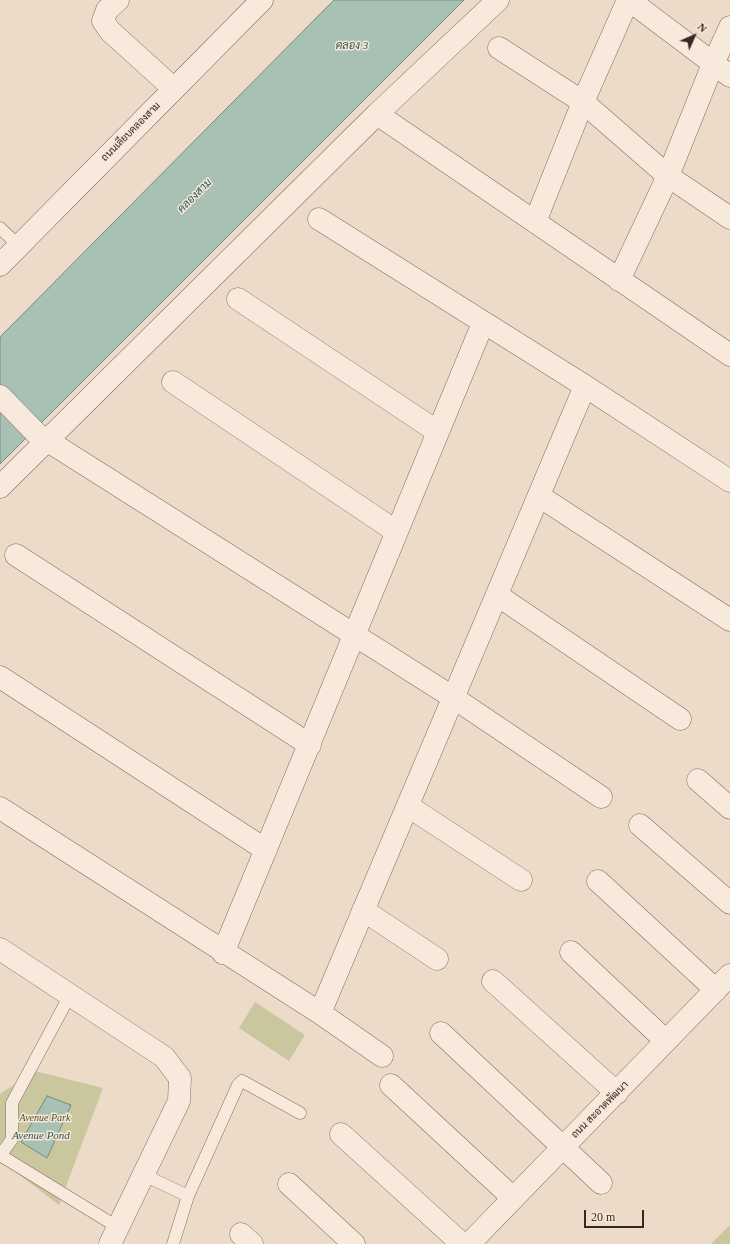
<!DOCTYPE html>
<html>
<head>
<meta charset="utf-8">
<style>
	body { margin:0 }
	#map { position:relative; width:730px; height:1244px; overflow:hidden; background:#ecdbc9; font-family:"Times New Roman",serif }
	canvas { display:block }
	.north { position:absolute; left:674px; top:16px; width:40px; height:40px; -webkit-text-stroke:3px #f4e6d8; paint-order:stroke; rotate:45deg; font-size:11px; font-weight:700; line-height:16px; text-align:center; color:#392821 }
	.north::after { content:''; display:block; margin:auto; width:14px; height:18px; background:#392821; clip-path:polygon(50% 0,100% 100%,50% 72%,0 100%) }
	.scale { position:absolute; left:584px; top:1210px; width:60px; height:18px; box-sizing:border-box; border:2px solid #392821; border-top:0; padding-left:5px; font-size:12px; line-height:14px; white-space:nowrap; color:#392821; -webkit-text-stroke:3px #f4e6d8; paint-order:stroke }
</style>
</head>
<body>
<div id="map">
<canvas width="730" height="1244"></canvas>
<div class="north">N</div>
<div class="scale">20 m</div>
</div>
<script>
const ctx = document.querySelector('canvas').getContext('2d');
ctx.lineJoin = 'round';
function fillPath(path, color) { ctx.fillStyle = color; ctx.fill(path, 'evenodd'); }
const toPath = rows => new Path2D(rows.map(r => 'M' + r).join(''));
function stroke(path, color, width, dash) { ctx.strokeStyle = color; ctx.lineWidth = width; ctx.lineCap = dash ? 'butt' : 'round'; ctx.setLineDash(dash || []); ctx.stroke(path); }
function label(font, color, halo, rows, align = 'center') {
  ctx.font = font + ' "Times New Roman",Sarabun,serif'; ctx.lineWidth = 3; ctx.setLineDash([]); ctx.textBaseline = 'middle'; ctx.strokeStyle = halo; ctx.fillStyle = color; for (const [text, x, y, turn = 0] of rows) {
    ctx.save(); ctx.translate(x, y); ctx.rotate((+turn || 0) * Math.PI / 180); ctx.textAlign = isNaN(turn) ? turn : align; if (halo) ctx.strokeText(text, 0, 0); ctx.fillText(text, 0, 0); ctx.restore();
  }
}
const green = toPath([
	[255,1002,305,1035,289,1061,239,1028],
	[35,1071,103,1088,59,1205,0,1160,0,1094],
	[730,1225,730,1244,711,1244]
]);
const water = toPath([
	[334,0,464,0,0,464,0,337,334,0],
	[47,1096,71,1105,47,1158,21,1142,47,1096]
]);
const lane = toPath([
	[0,228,19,246],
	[0,1155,119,1228],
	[0,1156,12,1139,12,1103,70,995],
	[144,1175,188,1196],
	[173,1244,188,1196,238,1085,242,1081,300,1113]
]);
const street = toPath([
	[118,0,107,10,103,21,110,31,174,89],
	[629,0,730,76],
	[499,48,583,102,668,176,730,218],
	[377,114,498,0],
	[319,219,585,386,730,481],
	[535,222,583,102,628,0],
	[619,280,668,176,713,64,730,27],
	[238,299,438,432],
	[173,382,397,532],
	[0,396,37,434,454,698,601,797],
	[0,487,377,114,730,355],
	[539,496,730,620],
	[16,555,310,745],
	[497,595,680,719],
	[0,677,266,850],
	[698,780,730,808],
	[408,806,521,880],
	[0,808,320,1013,382,1056],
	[640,825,730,903],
	[598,881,716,990],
	[363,910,437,959],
	[0,949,164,1057,180,1078,179,1101,110,1244],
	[571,952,666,1041],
	[223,953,483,323],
	[493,981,617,1093],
	[320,1013,585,386],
	[441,1033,601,1183],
	[391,1085,513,1198],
	[341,1134,462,1244],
	[289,1184,354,1244],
	[241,1234,252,1244],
	[469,1244,730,975]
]);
const secondary = toPath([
	[0,265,262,0]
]);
const streetNames = [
	["ถนนเลียบคลองสาม",131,132,-45],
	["ถนน สะอาดพัฒนา",600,1110,-45]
];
const parkNames = [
	["Avenue Park",45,1118]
];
const waterNames = [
	["คลอง 3",352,46],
	["คลองสาม",195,196,-45],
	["Avenue Pond",41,1136]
];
fillPath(green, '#cac69d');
fillPath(water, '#a9c1b5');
stroke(water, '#708f81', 1);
stroke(lane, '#886c5f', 13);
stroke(street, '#886c5f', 23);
stroke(secondary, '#6a4e42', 23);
stroke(lane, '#f7eadc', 12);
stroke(street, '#f7eadc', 22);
stroke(secondary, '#f7eadc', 22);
label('10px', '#392821', '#f4e6d8', streetNames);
label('italic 10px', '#525429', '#f4e6d8', parkNames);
label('italic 11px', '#31584e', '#f4e6d8', waterNames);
</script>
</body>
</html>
